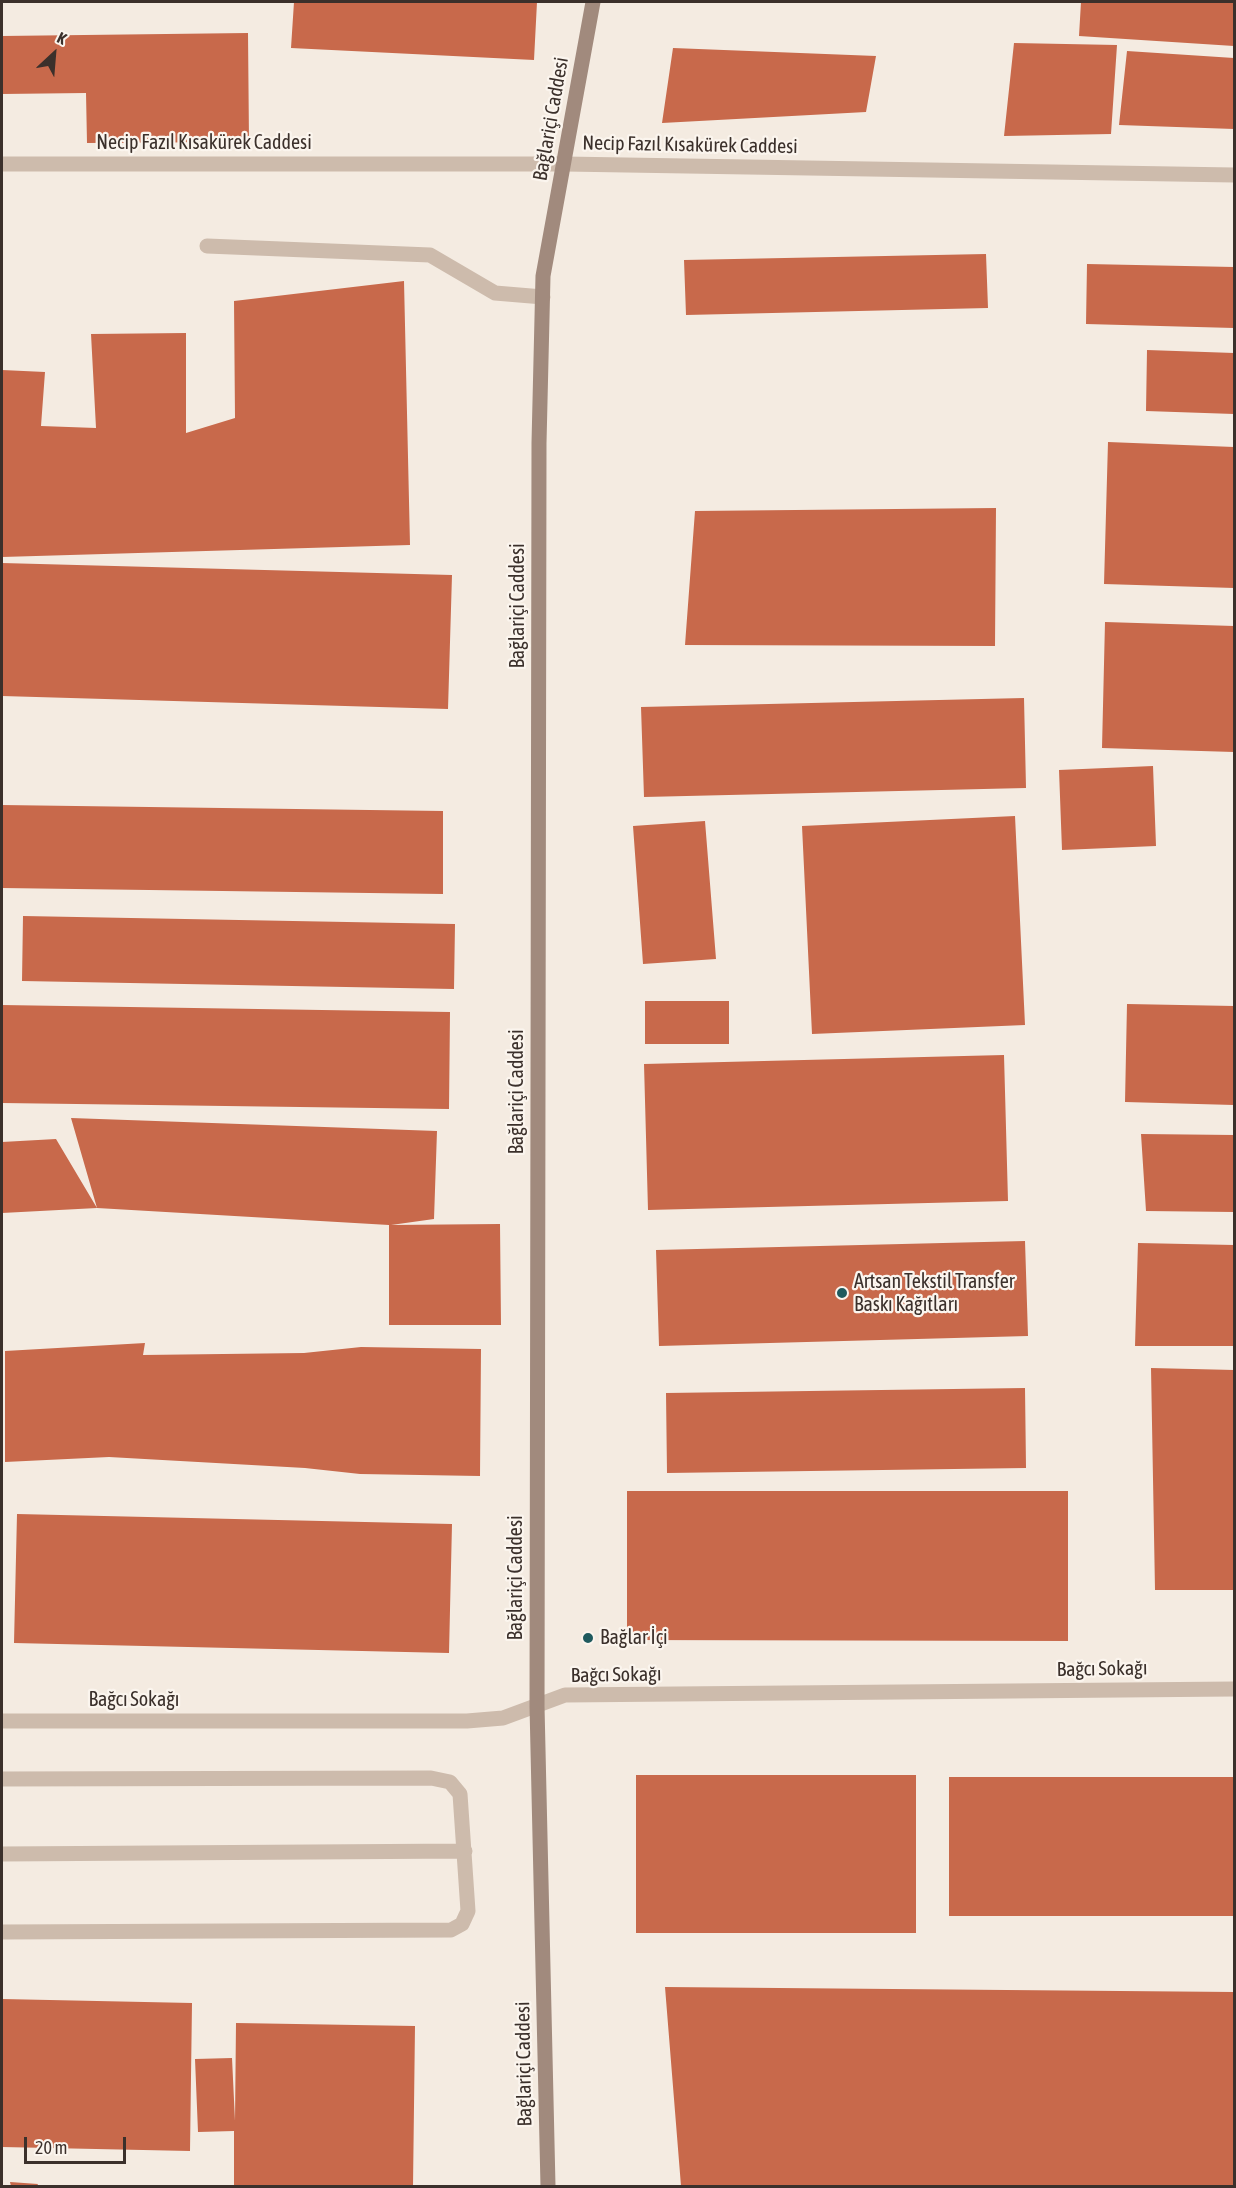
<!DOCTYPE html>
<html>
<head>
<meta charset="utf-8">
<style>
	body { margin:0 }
	#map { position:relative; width:1236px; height:2188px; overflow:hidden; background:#f4ebe1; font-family:"Asap Condensed",sans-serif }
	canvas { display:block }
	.frame { position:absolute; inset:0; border:3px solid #3b302b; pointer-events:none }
	.north { position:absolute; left:24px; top:24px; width:60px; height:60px; -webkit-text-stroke:4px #fbf5ee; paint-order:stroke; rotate:26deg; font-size:16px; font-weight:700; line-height:24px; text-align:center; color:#3b302b }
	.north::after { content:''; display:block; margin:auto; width:21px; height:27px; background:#3b302b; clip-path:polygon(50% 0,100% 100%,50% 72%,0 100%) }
	.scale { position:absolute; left:24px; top:2137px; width:102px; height:27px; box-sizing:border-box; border:3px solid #3b302b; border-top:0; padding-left:8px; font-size:18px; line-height:21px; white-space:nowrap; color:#3b302b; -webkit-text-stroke:4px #fbf5ee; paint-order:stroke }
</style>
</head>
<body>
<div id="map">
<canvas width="1236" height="2188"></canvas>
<div class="frame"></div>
<div class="north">K</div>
<div class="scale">20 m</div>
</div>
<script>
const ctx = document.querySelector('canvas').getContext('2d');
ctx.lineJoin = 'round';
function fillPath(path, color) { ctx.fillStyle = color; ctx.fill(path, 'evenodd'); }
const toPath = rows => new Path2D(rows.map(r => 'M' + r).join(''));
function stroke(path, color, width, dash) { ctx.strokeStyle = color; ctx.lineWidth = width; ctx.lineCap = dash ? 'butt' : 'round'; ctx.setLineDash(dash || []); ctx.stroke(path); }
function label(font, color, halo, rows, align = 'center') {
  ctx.font = font + ' "Asap Condensed",sans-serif'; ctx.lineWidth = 4.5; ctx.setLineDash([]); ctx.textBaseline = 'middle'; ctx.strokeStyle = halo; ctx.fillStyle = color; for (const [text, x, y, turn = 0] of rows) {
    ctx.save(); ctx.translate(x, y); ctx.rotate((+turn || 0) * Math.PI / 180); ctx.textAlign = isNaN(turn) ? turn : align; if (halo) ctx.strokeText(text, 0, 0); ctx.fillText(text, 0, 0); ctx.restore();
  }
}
const building = toPath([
	[294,2,537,2,534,60,291,48],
	[1081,2,1234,2,1234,46,1079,36],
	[248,33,249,142,87,143,86,93,2,94,2,36],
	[1014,43,1117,45,1111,134,1004,136],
	[673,48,876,56,866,112,662,123],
	[1127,51,1234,58,1234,129,1119,125],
	[986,254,988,308,686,315,684,260],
	[1087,264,1234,267,1234,328,1086,324],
	[404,281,410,545,2,557,2,370,45,372,41,426,96,428,91,334,186,333,186,433,235,418,234,301],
	[1147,350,1234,353,1234,414,1146,411],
	[1108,442,1234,447,1234,588,1104,584],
	[996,508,995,646,685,645,695,511],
	[2,563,452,575,448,709,2,696],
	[1105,622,1234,626,1234,752,1102,748],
	[1024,698,1026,788,644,797,641,707],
	[1153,766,1156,846,1062,850,1059,770],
	[2,805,443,811,443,894,2,888],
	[1015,816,1025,1025,812,1034,802,826],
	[705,821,716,959,643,964,633,826],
	[23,916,455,924,454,989,22,981],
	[645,1001,729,1001,729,1044,645,1044],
	[1127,1004,1234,1006,1234,1105,1125,1102],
	[2,1005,450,1012,449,1109,2,1103],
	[1004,1055,1008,1201,648,1210,644,1064],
	[71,1118,437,1131,434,1219,391,1225,500,1224,501,1325,389,1325,389,1225,97,1208],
	[1141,1134,1234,1135,1234,1212,1146,1211],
	[56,1139,97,1208,2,1213,2,1142],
	[1025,1241,1028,1336,659,1346,656,1250],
	[1138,1243,1234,1245,1234,1346,1135,1346],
	[145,1343,143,1355,304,1353,361,1347,481,1349,480,1476,360,1474,305,1468,109,1457,5,1462,5,1351],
	[1151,1368,1234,1370,1234,1590,1155,1590],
	[1025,1388,1026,1468,667,1473,666,1393],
	[627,1491,1068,1491,1068,1641,627,1640],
	[17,1514,452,1524,449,1653,14,1643],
	[636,1775,916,1775,916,1933,636,1933],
	[949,1777,1234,1777,1234,1916,949,1916],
	[665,1987,1234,1992,1234,2186,681,2186],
	[2,1999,192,2003,190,2151,2,2147],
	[236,2023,415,2026,413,2186,234,2186,234,2131,198,2132,195,2059,232,2058,235,2121],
	[10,2182,38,2184,37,2186,11,2186]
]);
const service = toPath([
	[207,246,430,255,495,293,543,297],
	[2,1779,431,1778,450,1782,460,1794,468,1911,462,1924,451,1930,2,1932],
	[2,1854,465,1851]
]);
const minor = toPath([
	[2,1721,467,1721,503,1718,565,1695,1234,1689]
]);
const tertiary = toPath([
	[2,164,565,164,1234,175]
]);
const secondary = toPath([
	[548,2186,537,1706,539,443,543,276,593,2]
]);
const markers = [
	[842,1293,6,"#1f5a5e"],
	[588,1638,6,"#1f5a5e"]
];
const streetNames = [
	["Bağlariçi Caddesi",551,119,-80],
	["Necip Fazıl Kısakürek Caddesi",204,143],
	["Necip Fazıl Kısakürek Caddesi",690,145,1],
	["Bağlariçi Caddesi",518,606,-90],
	["Bağlariçi Caddesi",517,1092,-90],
	["Bağlariçi Caddesi",516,1578,-90],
	["Bağcı Sokağı",1102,1669,-1],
	["Bağcı Sokağı",616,1675,-1],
	["Bağcı Sokağı",134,1700],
	["Bağlariçi Caddesi",524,2064,-91]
];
const poiNames = [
	["Artsan Tekstil Transfer",854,1282],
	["Baskı Kağıtları",854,1305],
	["Bağlar İçi",600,1638]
];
fillPath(building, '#c8694b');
stroke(service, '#cdbbac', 15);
stroke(minor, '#cdbbac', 15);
stroke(tertiary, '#cdbbac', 15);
stroke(secondary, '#a18a7d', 15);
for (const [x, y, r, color] of markers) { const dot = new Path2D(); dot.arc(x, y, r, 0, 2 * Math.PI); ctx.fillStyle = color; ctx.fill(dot); stroke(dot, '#fbf5ee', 2); }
label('20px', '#3b302b', '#fbf5ee', streetNames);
label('20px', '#3b302b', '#fbf5ee', poiNames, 'left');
</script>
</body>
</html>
